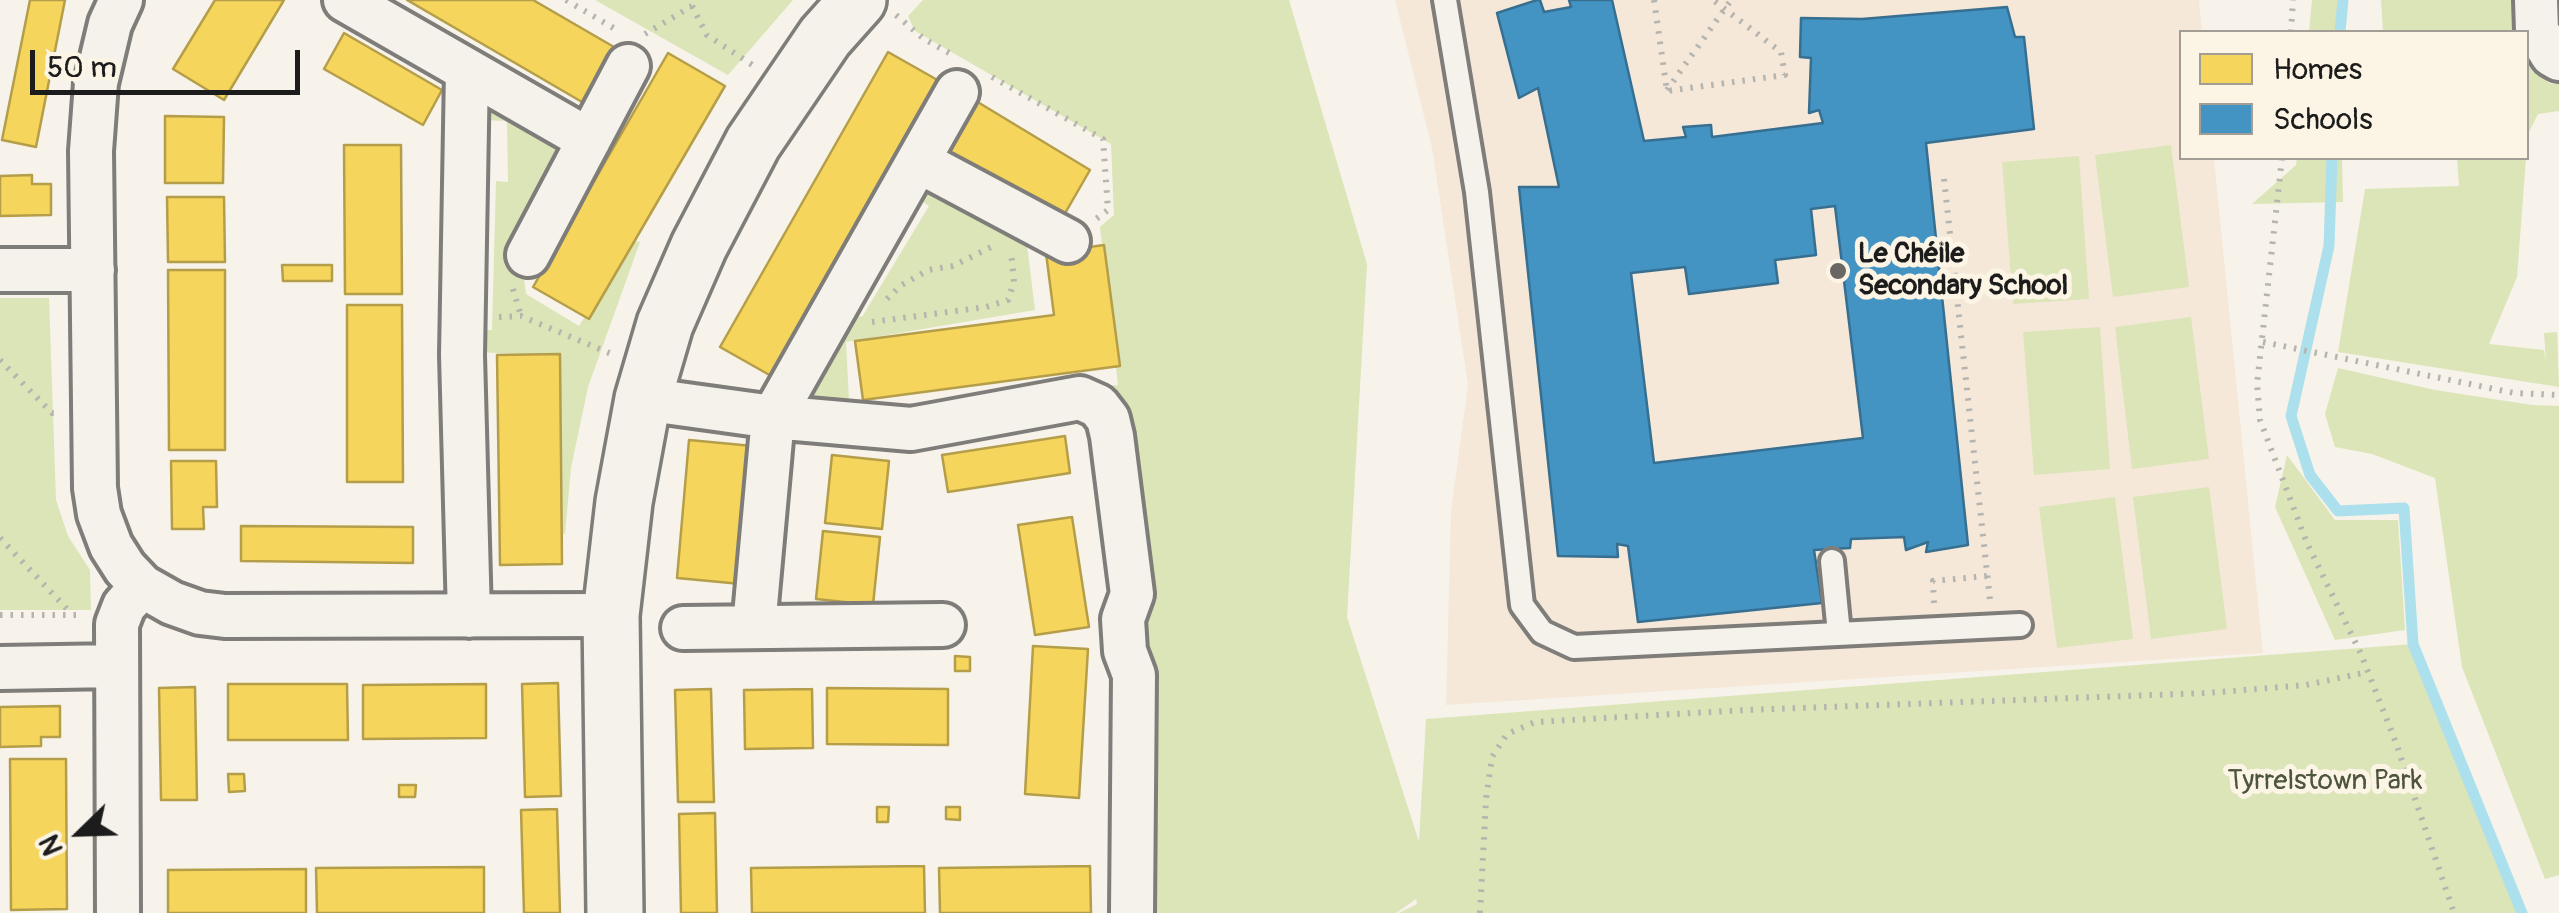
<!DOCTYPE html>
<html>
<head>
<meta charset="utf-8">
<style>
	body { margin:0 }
	#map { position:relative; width:2559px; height:913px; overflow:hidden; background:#f7f3ea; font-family:Pangolin,sans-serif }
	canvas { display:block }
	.legend { position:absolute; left:2179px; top:30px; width:350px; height:130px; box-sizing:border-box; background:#fcf5e5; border:2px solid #a29e95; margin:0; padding:12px 18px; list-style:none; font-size:30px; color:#1c1c1c }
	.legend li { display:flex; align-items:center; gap:20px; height:50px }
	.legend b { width:50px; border:2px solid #a29e95 }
	.north { position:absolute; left:30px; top:783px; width:100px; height:100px; -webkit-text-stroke:8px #fcf5e5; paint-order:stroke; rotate:247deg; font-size:28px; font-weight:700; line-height:40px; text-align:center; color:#1c1c1c }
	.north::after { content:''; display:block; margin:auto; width:35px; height:45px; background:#1c1c1c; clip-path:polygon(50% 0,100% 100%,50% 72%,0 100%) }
	.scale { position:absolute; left:30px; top:50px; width:270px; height:45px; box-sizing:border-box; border:5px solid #1c1c1c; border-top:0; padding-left:12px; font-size:30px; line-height:35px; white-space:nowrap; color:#1c1c1c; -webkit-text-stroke:8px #fcf5e5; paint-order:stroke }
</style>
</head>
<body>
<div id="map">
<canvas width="2559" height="913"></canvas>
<ul class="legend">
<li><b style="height:28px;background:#f6d55c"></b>Homes</li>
<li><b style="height:28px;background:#4393c3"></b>Schools</li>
</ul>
<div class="north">N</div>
<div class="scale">50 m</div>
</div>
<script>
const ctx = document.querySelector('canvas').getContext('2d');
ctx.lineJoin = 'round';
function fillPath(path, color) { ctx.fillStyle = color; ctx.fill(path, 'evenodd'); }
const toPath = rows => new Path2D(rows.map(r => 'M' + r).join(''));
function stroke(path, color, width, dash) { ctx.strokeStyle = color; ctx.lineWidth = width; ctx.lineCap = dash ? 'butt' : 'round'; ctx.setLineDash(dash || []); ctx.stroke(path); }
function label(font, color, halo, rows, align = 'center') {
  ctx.font = font + ' Pangolin,sans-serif'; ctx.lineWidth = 10; ctx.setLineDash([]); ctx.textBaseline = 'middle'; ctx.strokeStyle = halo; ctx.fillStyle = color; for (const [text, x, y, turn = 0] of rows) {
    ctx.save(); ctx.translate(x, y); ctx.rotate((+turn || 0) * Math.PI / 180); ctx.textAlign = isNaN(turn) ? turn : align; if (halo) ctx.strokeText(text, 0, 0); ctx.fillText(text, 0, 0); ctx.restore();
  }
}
const built = toPath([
	[1395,0,2199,0,2202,32,2182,32,2182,158,2214,158,2263,653,1446,705,1451,511,1468,385,1432,148]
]);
const green = toPath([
	[595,0,793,0,728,75],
	[923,0,1289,0,1367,264,1347,617,1419,842,1426,719,2413,644,2522,913,1399,913,1417,904,1416,899,1396,913,1138,913,1126,623,1082,389,1118,385,1100,227,1114,215,1111,144,915,31,908,16],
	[2312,0,2339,0,2339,32,2309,32],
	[2381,0,2518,0,2518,32,2383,32],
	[2527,60,2533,72,2551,84,2559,84,2559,111,2538,114,2528,134,2527,153],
	[500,105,568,149,521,257,526,294,579,326,633,241,640,242,588,387,571,468,565,534,558,533,556,356,477,352,479,330,492,330,496,181,508,182,507,121,479,120,488,108],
	[2171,145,2189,287,2113,297,2095,155],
	[2079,156,2089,299,2013,304,2002,162],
	[2297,158,2342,158,2343,202,2252,204,2296,165],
	[2457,158,2526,158,2517,277,2489,344,2544,350,2546,362,2544,333,2557,332,2559,387,2338,352,2365,189,2459,186],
	[928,187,1027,245,1035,310,846,342,849,401,824,401,809,395,848,313,862,317,929,206,911,194],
	[0,298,49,298,56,500,68,536,90,570,91,610,0,610],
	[2191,317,2209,459,2132,469,2115,327],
	[2100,327,2110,469,2034,475,2023,332],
	[2338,368,2435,390,2532,405,2559,406,2559,875,2545,879,2462,667,2435,478,2372,454,2335,447,2325,414],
	[2287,455,2335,520,2398,520,2405,630,2335,640,2275,507],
	[2209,487,2227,629,2151,639,2133,497],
	[2115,497,2133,639,2057,648,2039,507]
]);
const homes = toPath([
	[30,0,65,0,36,147,2,140,30,0],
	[215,0,284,0,224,100,173,69,215,0],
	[407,0,533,0,614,47,582,102,407,0],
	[344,33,442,90,423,125,324,69,344,33],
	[888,52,941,82,773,377,720,347,888,52],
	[668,53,725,86,589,319,533,287,668,53],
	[976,101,1090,170,1060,222,945,154,976,101],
	[165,116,224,117,223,183,165,183,165,116],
	[344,145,401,145,402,294,345,294,344,145],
	[32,175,32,184,51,184,51,215,0,216,0,176,32,175],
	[167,197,224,197,225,262,168,262,167,197],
	[1104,245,1120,366,863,400,855,341,1054,315,1046,253,1104,245],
	[282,265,332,265,332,281,283,281,282,265],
	[168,270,225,270,225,450,169,450,168,270],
	[347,305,402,305,403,482,347,482,347,305],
	[560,354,562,564,500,565,497,355,560,354],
	[1065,436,1070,473,948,492,942,455,1065,436],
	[689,440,753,446,741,584,677,578,689,440],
	[832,455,889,461,882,529,825,523,832,455],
	[171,461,216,461,217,507,203,507,204,529,172,529,171,461],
	[1072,517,1089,627,1035,635,1018,525,1072,517],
	[241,526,413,527,413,563,241,561,241,526],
	[823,531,880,537,873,605,816,599,823,531],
	[1033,646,1088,649,1079,798,1025,794,1033,646],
	[955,656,970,657,970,671,955,671,955,656],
	[558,683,561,796,525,797,522,684,558,683],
	[228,684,347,684,348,740,228,740,228,684],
	[486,684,486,738,363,739,363,685,486,684],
	[195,687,197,800,161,800,159,688,195,687],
	[827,688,948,689,948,745,827,744,827,688],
	[711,689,714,802,678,802,675,690,711,689],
	[812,689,813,748,745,749,744,690,812,689],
	[60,706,60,737,41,737,41,746,0,747,0,707,60,706],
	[10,759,66,759,67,909,11,910,10,759],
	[228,774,244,774,245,791,229,792,228,774],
	[399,785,416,785,415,797,399,797,399,785],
	[877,807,889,807,888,822,877,822,877,807],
	[946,807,960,807,960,820,946,819,946,807],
	[557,809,560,913,524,913,521,810,557,809],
	[715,813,717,913,681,913,679,814,715,813],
	[924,866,925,913,752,913,751,868,924,866],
	[1090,866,1091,913,940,913,939,868,1090,866],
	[484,867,484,913,317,913,316,868,484,867],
	[306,869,306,913,168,913,168,870,306,869]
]);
const schools = toPath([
	[1537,0,1540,0,1544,12,1571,7,1569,0,1612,0,1644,141,1686,137,1683,127,1711,125,1712,137,1823,123,1819,110,1809,113,1811,58,1800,57,1801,18,1862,19,2007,7,2015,37,2024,37,2034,129,1926,143,1968,545,1926,552,1928,542,1906,550,1904,537,1851,539,1850,548,1814,550,1822,603,1638,622,1628,546,1617,544,1618,557,1558,556,1519,187,1559,187,1538,88,1519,98,1497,13,1537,0],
	[1835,206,1863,438,1654,463,1631,273,1685,267,1689,294,1778,283,1775,260,1816,255,1811,209,1835,206]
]);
const stream = toPath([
	[2340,32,2343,0],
	[2332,158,2329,246,2291,416,2310,475,2338,511,2404,508,2413,644,2522,913]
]);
const path = toPath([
	[566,0,617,30],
	[1654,0,1667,91,1785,75,1781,52,1713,0],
	[692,6,707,35,754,66],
	[896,15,924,39,951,54],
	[2291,32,2293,0],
	[645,34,692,6,695,0],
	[992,77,1103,139,1108,210,1096,219],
	[1667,90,1731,0],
	[2282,158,2257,384,2260,420,2307,543,2361,654,2396,743,2454,913],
	[1944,179,1990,600],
	[513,289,521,316],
	[887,299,900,286,928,270,953,266,995,245],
	[499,317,521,316,614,355],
	[872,322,986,307,1008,300,1014,282,1011,251],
	[2263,342,2514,393,2559,395],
	[0,360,52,413,57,413],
	[0,538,67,609,68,614],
	[1934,603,1933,581,1987,576],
	[0,615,84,615],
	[1480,913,1486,799,1492,757,1507,734,1535,722,1746,710,2207,693,2306,685,2368,672]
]);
const lane = toPath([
	[1445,0,1477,192,1522,605,1542,632,1574,647,2020,625],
	[1832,561,1839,634]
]);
const street = toPath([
	[121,0,110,24,96,83,91,151,95,488,99,514,111,546,125,568,142,586,172,603,200,613,225,616,611,615],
	[345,0,589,140],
	[2536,0,2537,31,2552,55,2559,59],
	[467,70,462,355,469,616],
	[918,161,1068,241],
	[528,255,628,66],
	[0,270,93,270],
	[643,399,773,417,911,429,1080,398,1098,406,1108,419,1112,436,1132,594,1123,619,1125,651,1134,675,1132,913],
	[754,627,773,417,957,92],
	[683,628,943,625],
	[0,668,116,666],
	[118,913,117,624,124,606,142,586]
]);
const secondary = toPath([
	[615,913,611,615,624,502,643,399,665,324,699,246,753,143,825,37,858,0]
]);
const markers = [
	[1838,271,10,"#696764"]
];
const poiNames = [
	["Le Chéile",1858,255],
	["Secondary School",1858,287]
];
const parkNames = [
	["Tyrrelstown Park",2325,782]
];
fillPath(built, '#f5e8d9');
fillPath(green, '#dbe5b8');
fillPath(homes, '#f6d55c');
stroke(homes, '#b59e49', 2.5);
fillPath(schools, '#4393c3');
stroke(schools, '#376f91', 2.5);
stroke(stream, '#ade0ed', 11);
stroke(lane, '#7f7d79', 30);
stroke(street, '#7f7d79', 50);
stroke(secondary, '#7f7d79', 62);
stroke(path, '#b6b4af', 6, [2.5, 8]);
stroke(lane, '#f5f2ec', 22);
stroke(street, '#f5f2ec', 42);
stroke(secondary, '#f5f2ec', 55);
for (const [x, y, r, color] of markers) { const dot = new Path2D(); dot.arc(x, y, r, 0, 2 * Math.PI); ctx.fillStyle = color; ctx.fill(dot); stroke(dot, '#fcf5e5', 4); }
label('bold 28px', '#1c1c1c', '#fcf5e5', poiNames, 'left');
label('28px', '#4e553e', '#fcf5e5', parkNames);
</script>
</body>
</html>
